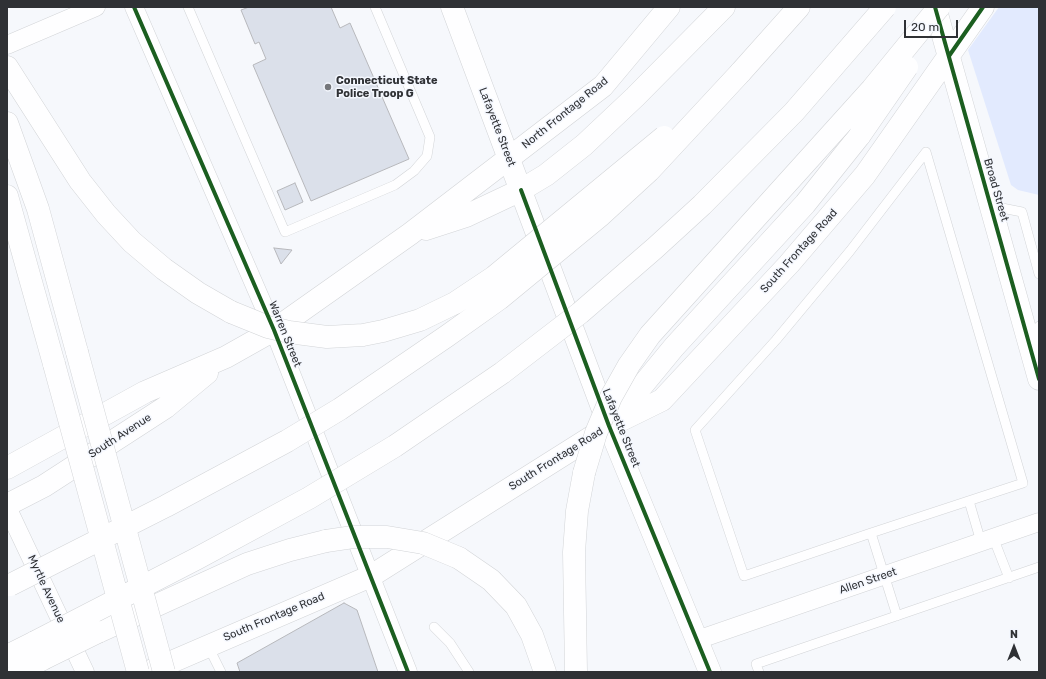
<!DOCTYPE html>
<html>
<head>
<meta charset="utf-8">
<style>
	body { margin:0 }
	#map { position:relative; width:1046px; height:679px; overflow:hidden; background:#f6f8fc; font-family:Rubik,sans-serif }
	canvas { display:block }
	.frame { position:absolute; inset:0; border:8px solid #2f3135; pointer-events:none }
	.north { position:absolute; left:994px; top:627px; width:40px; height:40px; -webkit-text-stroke:3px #f4f7fe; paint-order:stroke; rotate:0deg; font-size:11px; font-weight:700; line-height:16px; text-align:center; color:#2f3135 }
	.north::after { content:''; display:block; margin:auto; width:14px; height:18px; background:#2f3135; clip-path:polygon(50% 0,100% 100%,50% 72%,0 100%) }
	.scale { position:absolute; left:904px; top:20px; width:54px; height:18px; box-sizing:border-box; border:2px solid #2f3135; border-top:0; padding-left:5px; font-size:12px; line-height:14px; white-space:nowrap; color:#2f3135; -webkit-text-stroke:3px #f4f7fe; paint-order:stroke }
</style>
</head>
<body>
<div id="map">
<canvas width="1046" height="679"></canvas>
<div class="frame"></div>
<div class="north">N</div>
<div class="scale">20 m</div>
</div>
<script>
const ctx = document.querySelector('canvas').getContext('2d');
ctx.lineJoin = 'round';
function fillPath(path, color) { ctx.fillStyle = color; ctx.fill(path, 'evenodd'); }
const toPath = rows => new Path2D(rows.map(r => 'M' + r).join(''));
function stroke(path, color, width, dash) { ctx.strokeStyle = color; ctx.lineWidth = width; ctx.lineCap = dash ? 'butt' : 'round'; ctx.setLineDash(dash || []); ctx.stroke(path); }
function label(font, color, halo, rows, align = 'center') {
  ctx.font = font + ' Rubik,sans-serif'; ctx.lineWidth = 3; ctx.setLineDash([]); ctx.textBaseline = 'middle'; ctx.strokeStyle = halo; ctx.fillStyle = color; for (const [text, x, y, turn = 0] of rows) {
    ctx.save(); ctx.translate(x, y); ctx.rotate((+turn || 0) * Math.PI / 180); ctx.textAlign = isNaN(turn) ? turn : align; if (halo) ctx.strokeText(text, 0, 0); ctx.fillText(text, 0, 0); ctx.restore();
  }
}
const green = toPath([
	[999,7,1039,7,1039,195,1018,190,1011,185,968,50]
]);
const building = toPath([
	[249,7,331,7,340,28,350,23,409,159,311,201,253,65,266,59,259,42,255,44,241,10,249,7],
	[295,183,303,202,285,210,277,191,295,183],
	[274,248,292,250,281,264,274,248],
	[344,603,357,610,378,672,240,672,237,663,344,603]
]);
const lane = toPath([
	[188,7,285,232,395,185,414,171,427,156,430,137,375,7],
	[992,206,1022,212,1039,274],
	[1033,342,1039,326],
	[969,501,981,542],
	[871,533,744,576,695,430,776,340,850,251,926,152,1023,483,871,533,897,616],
	[993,537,1009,578],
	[434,627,450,643,469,672],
	[208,646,221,672],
	[759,672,756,664,1039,567]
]);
const street = toPath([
	[134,7,274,330,408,672],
	[7,45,96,7],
	[7,507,85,672],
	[697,640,1039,522]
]);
const secondary = toPath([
	[452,7,609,426,710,672],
	[935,7,1039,379],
	[426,229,466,216,521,190],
	[7,468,145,392,226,357,274,330,410,234,603,86,669,7],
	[7,505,44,486,166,407,207,373],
	[148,672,371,576,609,426,662,400,789,264,865,175,983,7]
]);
const highway = toPath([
	[7,67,80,181,106,214,132,242,164,269,198,293,231,312],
	[740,73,799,7],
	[7,123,38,209,77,352],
	[521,190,546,175,584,145,635,97,724,7],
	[7,196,54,364],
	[609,426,674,347,805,204,860,135],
	[459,558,491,580,516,606,532,635,545,672],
	[98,632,247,564,290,550,326,541],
	[7,656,35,642],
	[18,672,43,659],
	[576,672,574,552,577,511,584,473]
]);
const highwayBridge = toPath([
	[860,135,907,67],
	[231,312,268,327,289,332,327,337,363,335,383,331,420,320,455,303,494,277,664,137],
	[77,352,164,672],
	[54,364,138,672],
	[584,473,596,433,611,397,629,365,650,335,872,89,939,7],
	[326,541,353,537,387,537,423,543,459,558],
	[10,585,166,506,287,441,340,409,447,336,499,299,601,215,649,171,740,73],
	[35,642,196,559,309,498,395,446,502,373,580,313,655,248,702,205,794,112,885,7],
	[43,659,98,632]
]);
const cycleway = toPath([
	[134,7,274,330,408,672],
	[935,7,1039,379],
	[949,56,983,7],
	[521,190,609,426,710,672]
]);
const markers = [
	[328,87,4,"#75777b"]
];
const poiNames = [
	["Connecticut State",336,81],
	["Police Troop G",336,94]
];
const streetNames = [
	["North Frontage Road",565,113,-39],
	["Lafayette Street",497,127,69],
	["Broad Street",996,190,74],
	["South Frontage Road",799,251,-48],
	["Warren Street",285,334,68],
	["Lafayette Street",621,428,68],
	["South Avenue",120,436,-33],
	["South Frontage Road",556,459,-32],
	["Allen Street",868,581,-19],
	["Myrtle Avenue",46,589,65],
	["South Frontage Road",274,617,-23]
];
fillPath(green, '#e2eafe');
fillPath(building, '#dbe0ea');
stroke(building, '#b7b8bc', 1);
stroke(lane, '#d2d4d7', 10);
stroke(street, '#d2d4d7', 19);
stroke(secondary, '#d2d4d7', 23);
stroke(highway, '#d2d4d7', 23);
stroke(lane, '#fefeff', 9);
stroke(street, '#fefeff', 18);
stroke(secondary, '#fefeff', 22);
stroke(highway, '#fefeff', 22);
stroke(highwayBridge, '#d2d4d7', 23, []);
stroke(highwayBridge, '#fefeff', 22);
stroke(cycleway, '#1b5e20', 4);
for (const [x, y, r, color] of markers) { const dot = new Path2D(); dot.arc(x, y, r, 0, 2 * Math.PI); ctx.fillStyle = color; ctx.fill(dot); stroke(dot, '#f4f7fe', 1.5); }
label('bold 11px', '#2f3135', '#f4f7fe', poiNames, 'left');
label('11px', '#2f3135', '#f4f7fe', streetNames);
</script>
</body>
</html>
